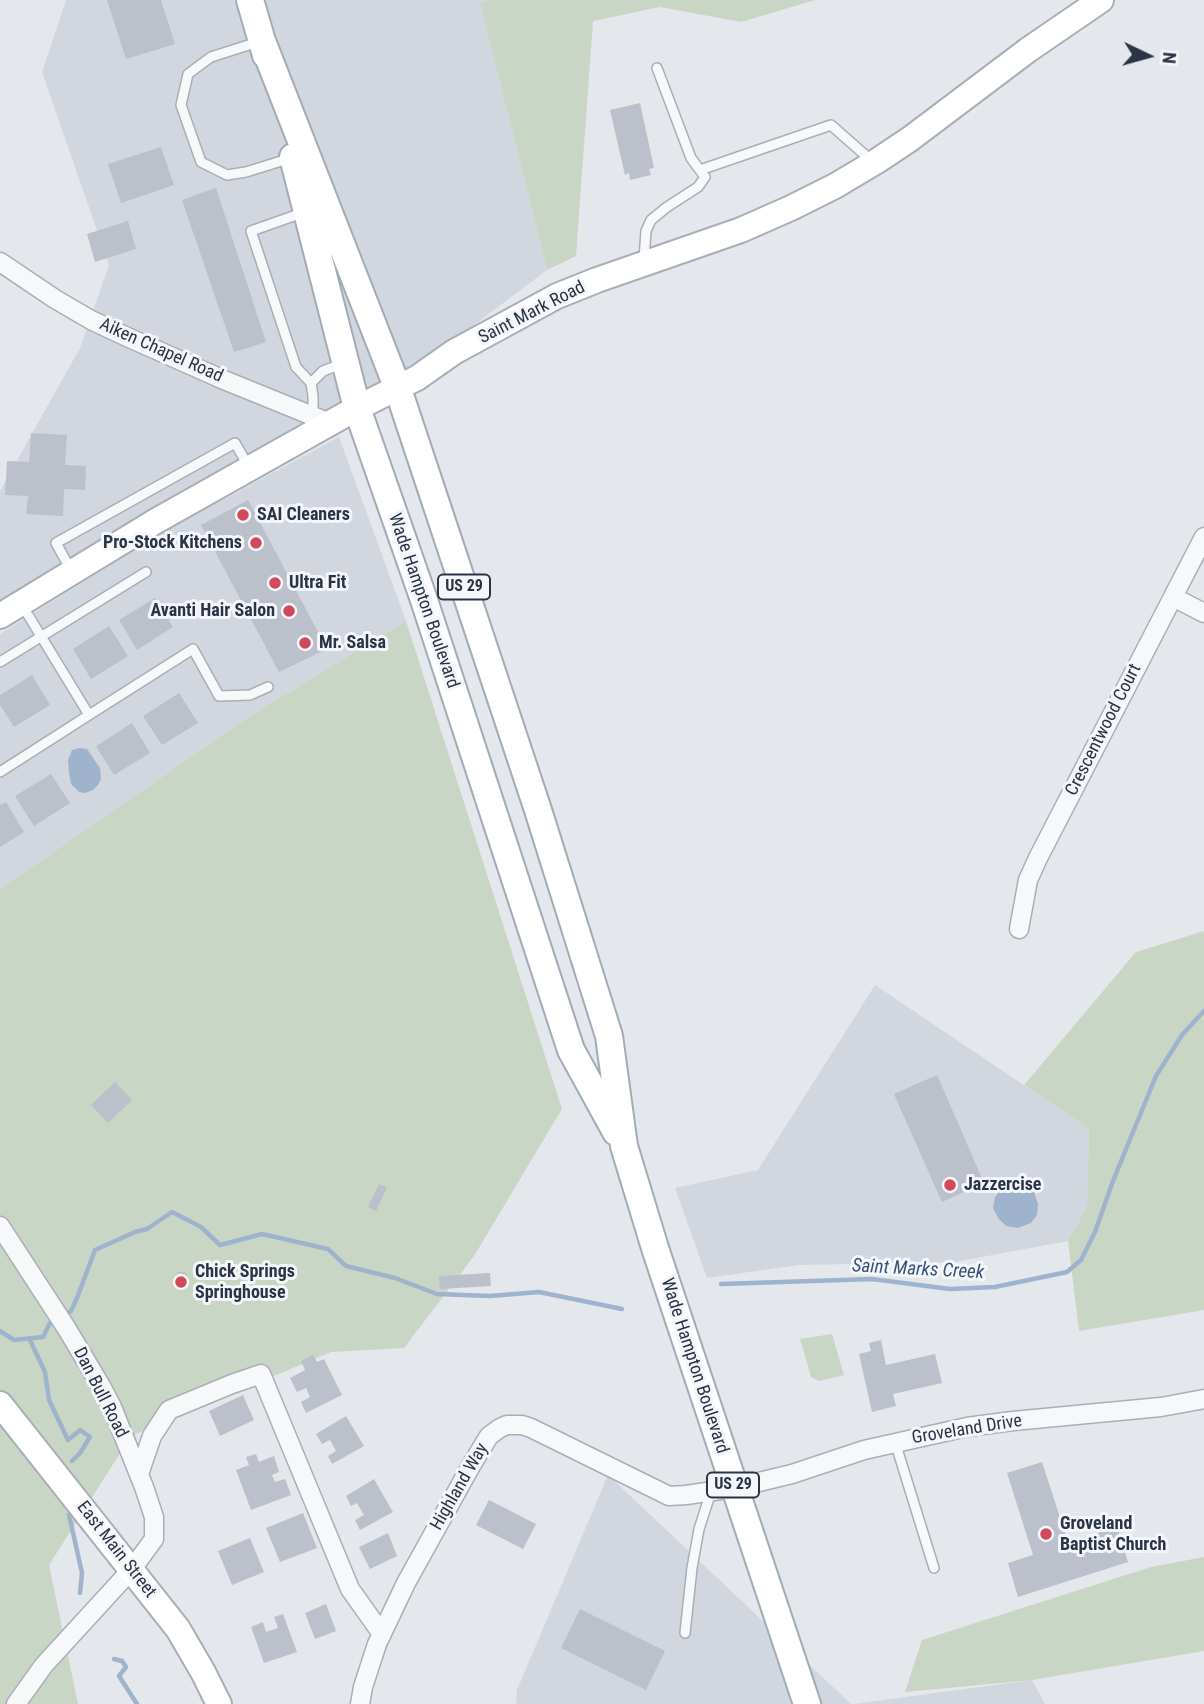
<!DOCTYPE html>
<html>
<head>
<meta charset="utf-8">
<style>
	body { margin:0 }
	#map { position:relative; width:1204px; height:1704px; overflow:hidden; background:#e4e7ec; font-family:"Roboto Condensed",sans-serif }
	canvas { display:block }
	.north { position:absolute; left:1113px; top:21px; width:70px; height:70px; -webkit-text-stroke:5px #f4f6f9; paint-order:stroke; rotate:95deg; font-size:19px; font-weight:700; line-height:28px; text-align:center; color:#2b3445 }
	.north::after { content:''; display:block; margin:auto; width:24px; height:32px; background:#2b3445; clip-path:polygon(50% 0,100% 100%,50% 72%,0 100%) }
</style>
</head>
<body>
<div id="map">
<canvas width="1204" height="1704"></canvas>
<div class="north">N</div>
</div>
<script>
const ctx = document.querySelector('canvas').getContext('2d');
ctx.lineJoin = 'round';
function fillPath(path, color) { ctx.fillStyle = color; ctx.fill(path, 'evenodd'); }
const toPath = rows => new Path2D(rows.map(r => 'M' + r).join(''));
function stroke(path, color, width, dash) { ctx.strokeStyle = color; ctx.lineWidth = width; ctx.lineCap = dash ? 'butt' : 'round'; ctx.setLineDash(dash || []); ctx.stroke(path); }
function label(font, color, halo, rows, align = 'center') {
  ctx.font = font + ' "Roboto Condensed",sans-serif'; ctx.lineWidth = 6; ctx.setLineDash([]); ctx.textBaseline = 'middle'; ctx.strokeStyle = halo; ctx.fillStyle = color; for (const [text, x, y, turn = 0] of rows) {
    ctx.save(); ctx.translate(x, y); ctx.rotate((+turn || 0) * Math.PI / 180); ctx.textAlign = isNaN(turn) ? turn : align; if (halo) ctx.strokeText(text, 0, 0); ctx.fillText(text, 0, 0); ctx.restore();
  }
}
const built = toPath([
	[66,0,489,0,480,4,547,270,425,362,0,604,0,491,80,348,109,265,42,72],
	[339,437,406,621,250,716,0,889,0,634,167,530],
	[875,985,1089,1129,1087,1206,1068,1241,955,1262,799,1265,707,1278,675,1188,758,1170],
	[608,1475,851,1704,516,1704,517,1690],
	[1032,1680,1045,1704,854,1704]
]);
const green = toPath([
	[489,0,815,0,741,22,660,7,593,21,576,256,547,270,480,4],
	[406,621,562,1109,474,1256,404,1348,331,1352,131,1436,49,1565,78,1704,0,1704,0,889,250,716],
	[1204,931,1204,1310,1079,1331,1068,1241,1087,1206,1089,1129,1024,1085,1136,952],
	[832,1334,844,1375,819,1381,811,1377,800,1339],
	[1204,1557,1204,1651,1032,1680,905,1692,922,1640,1151,1567]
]);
const water = toPath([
	[79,748,87,749,100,768,101,779,98,785,93,790,85,793,79,792,71,784,69,773,68,760,72,750],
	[1015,1179,1026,1182,1033,1189,1038,1204,1037,1215,1031,1223,1018,1228,1006,1226,998,1218,993,1208,995,1197,1003,1187]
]);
const stream = toPath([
	[721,1284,872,1279,950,1289,995,1287,1067,1272,1081,1260,1095,1232,1113,1181,1156,1076,1182,1035,1204,1011],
	[64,1315,71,1311,77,1298,95,1250,135,1232,147,1229,172,1212,201,1227,220,1245,262,1234,328,1249,346,1266,395,1278,437,1294,490,1296,539,1292,622,1309],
	[0,1331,14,1340,43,1337,50,1323,56,1319],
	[29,1338,45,1372,49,1400,68,1440,80,1430,90,1437,80,1453,72,1461],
	[69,1515,82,1573,80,1593],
	[114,1659,122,1661,126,1667,119,1676,137,1704]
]);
const building = toPath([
	[107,0,161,0,175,44,126,59],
	[640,103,654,168,649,169,651,175,630,180,629,173,625,175,610,110],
	[161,147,174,185,121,203,108,164],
	[216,188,266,342,234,352,182,200],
	[128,221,136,249,95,262,87,234],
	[31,433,67,435,65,465,86,466,85,490,64,489,63,516,26,514,28,496,5,495,7,461,29,462],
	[248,500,327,649,279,672,201,525],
	[155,598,173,627,137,650,119,620],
	[109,626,128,656,91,679,73,649],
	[32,675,50,705,14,727,0,705,0,695],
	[179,693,198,723,162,745,143,716],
	[132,723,150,753,114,775,96,746],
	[51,774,70,803,34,826,15,796],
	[6,802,24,832,0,847,0,805],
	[937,1075,984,1183,942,1202,894,1094],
	[115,1082,132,1100,108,1123,91,1105],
	[379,1184,387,1187,376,1211,368,1207],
	[178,1272,186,1272,188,1279,184,1286,181,1288,175,1284,175,1277],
	[490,1273,491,1286,440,1289,439,1276],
	[881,1340,886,1365,935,1354,942,1383,893,1394,896,1406,872,1412,859,1354,871,1351,869,1343],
	[313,1355,317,1362,324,1359,342,1395,306,1413,301,1402,310,1397,306,1388,297,1392,290,1378,305,1370,301,1361],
	[243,1395,254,1420,220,1436,209,1411],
	[346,1416,364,1446,332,1464,328,1456,336,1451,330,1440,322,1444,316,1434],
	[256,1454,259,1462,274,1456,279,1472,272,1475,275,1482,285,1479,291,1495,251,1510,236,1470,249,1465,246,1457],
	[1042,1462,1068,1542,1117,1527,1128,1562,1018,1597,1008,1563,1033,1555,1007,1473],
	[374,1479,393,1512,360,1530,355,1520,364,1515,357,1503,351,1506,346,1496],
	[489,1500,536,1524,523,1549,476,1525],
	[303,1513,317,1548,280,1562,266,1528],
	[388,1533,397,1556,370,1569,359,1547],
	[250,1538,264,1572,232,1585,218,1551],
	[326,1604,336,1631,315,1639,305,1613],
	[580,1609,665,1651,646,1690,561,1648],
	[283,1614,297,1652,264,1663,251,1627,263,1622,266,1632,278,1628,274,1617]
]);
const lane = toPath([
	[258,42,211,57,188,74,181,105,201,162,227,175,246,172,291,158],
	[700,170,831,125,873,162],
	[305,212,251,231,296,367,311,383],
	[644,259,646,231,651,220,667,207,698,187,705,177,691,158,657,68],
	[313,416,313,396,311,383,323,371,344,363],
	[72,572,56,543,235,443,249,467],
	[22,605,89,715,193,649,219,696,250,695,268,687],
	[0,662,146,572],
	[0,772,89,715],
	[895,1442,934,1568],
	[685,1633,692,1568,699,1529,711,1492]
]);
const street = toPath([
	[0,262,55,299,91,320,125,336,224,380,330,423],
	[1173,597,1204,613],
	[1019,929,1028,880,1038,858,1204,537],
	[0,1226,67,1329,101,1386,112,1407,144,1487,154,1517,154,1539,132,1569,44,1665,16,1704],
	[139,1474,152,1436,169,1410,232,1384,261,1374,350,1589,382,1634],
	[360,1704,363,1687,377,1644,406,1583,472,1464,489,1436,500,1428,507,1425,522,1425,531,1428,669,1496,686,1495,734,1488,792,1474,864,1450,967,1427,1013,1421,1161,1407,1204,1399]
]);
const secondary = toPath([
	[0,616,156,521,357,408,417,378,454,352,557,296,597,280,741,230,791,208,835,186,877,161,910,139,1028,50,1101,0],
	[0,1404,178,1629,203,1672,219,1704]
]);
const primary = toPath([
	[250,0,266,55],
	[262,41,398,389,538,810,609,1036,624,1146,655,1248,807,1704],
	[293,157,357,408,424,600,571,1050,616,1132]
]);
const markers = [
	[243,515,7,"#d1495b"],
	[256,543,7,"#d1495b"],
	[275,583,7,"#d1495b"],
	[289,611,7,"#d1495b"],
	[305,643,7,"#d1495b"],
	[950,1185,7,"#d1495b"],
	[181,1282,7,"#d1495b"],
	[1046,1534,7,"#d1495b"]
];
const shields = [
	[464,587,52],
	[733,1485,52]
];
const shieldNames = [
	["US 29",464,587],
	["US 29",733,1485]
];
const streetNames = [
	["Saint Mark Road",532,313,-27],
	["Aiken Chapel Road",161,351,24],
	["Wade Hampton Boulevard",423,601,71],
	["Crescentwood Court",1104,730,-63],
	["Wade Hampton Boulevard",694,1366,72],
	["Dan Bull Road",100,1393,63],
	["Groveland Drive",967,1430,-9],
	["Highland Way",460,1487,-60],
	["East Main Street",116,1550,52]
];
const poiNames = [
	["SAI Cleaners",257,515],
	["Pro-Stock Kitchens",242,543,"right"],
	["Ultra Fit",289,583],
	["Avanti Hair Salon",275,611,"right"],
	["Mr. Salsa",319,643],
	["Jazzercise",964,1185],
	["Chick Springs",195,1272],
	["Springhouse",195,1293],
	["Groveland",1060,1524],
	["Baptist Church",1060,1545]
];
const waterNames = [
	["Saint Marks Creek",918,1270,3]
];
fillPath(built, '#d2d6de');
fillPath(green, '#c9d6c5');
fillPath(water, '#9fb4cc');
stroke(stream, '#9fb4cc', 4.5);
fillPath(building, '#bbc0ca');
stroke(lane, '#a9aeb7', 12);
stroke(street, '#a9aeb7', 21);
stroke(secondary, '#a9aeb7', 28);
stroke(primary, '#a3abb8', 30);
stroke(lane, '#f7f8fa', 9);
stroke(street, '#f7f8fa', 18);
stroke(secondary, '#fff', 24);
stroke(primary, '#fff', 26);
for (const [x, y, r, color] of markers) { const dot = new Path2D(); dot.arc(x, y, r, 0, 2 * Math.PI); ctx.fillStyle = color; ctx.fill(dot); stroke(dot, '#f4f6f9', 2.5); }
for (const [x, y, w] of shields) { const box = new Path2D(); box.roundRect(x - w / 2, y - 12.5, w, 25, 5); ctx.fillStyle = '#f4f6f9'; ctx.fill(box); stroke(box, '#2b3445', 2); }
label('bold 16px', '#2b3445', null, shieldNames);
label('18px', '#2b3445', '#f4f6f9', streetNames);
label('bold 18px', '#2b3445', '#f4f6f9', poiNames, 'left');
label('italic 19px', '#34527a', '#f4f6f9', waterNames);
</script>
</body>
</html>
